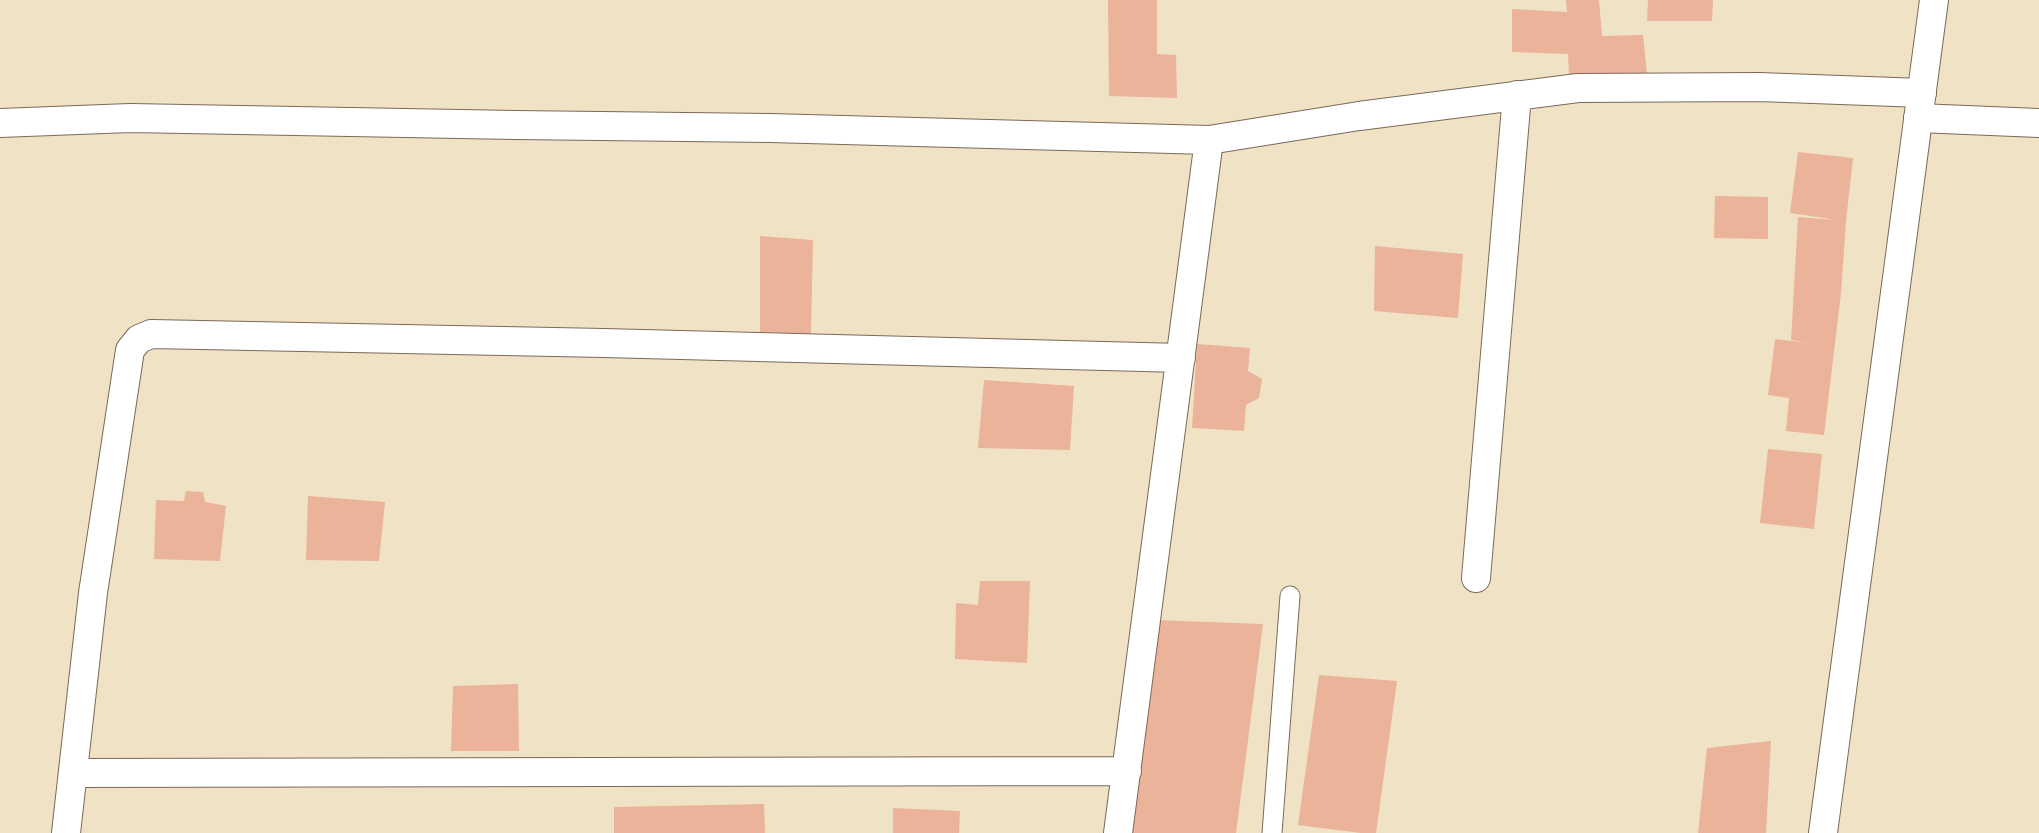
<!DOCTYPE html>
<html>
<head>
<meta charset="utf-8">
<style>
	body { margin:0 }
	canvas { display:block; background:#f0e2c4 }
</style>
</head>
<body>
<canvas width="2039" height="833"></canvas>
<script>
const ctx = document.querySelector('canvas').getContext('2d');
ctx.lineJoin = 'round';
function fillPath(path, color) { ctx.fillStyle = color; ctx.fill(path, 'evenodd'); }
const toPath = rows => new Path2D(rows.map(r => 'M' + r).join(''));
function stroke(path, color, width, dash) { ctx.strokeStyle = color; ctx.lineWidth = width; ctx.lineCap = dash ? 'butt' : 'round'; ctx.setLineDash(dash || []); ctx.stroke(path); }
const building = toPath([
	[1108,0,1157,0,1157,54,1176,55,1177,98,1109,96],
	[1566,0,1599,0,1602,36,1643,35,1647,74,1569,76,1568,54,1512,52,1512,9,1567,12],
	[1648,0,1713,0,1712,21,1647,21],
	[1798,152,1853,158,1846,221,1841,293,1824,435,1786,431,1789,398,1768,395,1775,339,1807,343,1791,340,1798,217,1838,220,1790,213],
	[1715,196,1768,197,1768,239,1714,238],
	[760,236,813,240,811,334,760,332],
	[1375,246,1463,254,1458,318,1374,311],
	[1197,344,1250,348,1248,371,1262,379,1259,398,1246,405,1244,431,1192,428],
	[984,380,1074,386,1070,450,978,448],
	[1768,449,1822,454,1814,529,1760,523],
	[186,491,203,492,205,502,226,506,220,561,154,559,156,500,184,501],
	[308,496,385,502,379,561,306,560],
	[980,581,1030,581,1027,663,955,659,956,603,978,605],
	[1154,620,1263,624,1236,833,1127,833],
	[1319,675,1397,681,1376,833,1361,833,1298,825],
	[518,684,519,751,451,751,453,686],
	[1771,741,1766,833,1698,833,1707,748],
	[764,804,765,833,614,833,614,807],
	[893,808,960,811,959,833,893,833]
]);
const lane = toPath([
	[1272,833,1290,596]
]);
const street = toPath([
	[1918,118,2039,123],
	[0,123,130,118,515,125,770,128,1209,140,1359,116,1578,88,1759,87,1922,93],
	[1476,578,1517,95],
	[73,773,1127,771],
	[66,833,93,593,130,350,139,339,151,334,604,343,1181,358],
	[1118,833,1209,140]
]);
const secondary = toPath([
	[1823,833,1934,0]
]);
fillPath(building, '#ebb399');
stroke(lane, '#7a6a58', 21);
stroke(street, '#7a6a58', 30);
stroke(secondary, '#7a6a58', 30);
stroke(lane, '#fff', 19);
stroke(street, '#fff', 28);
stroke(secondary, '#fff', 28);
</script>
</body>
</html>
